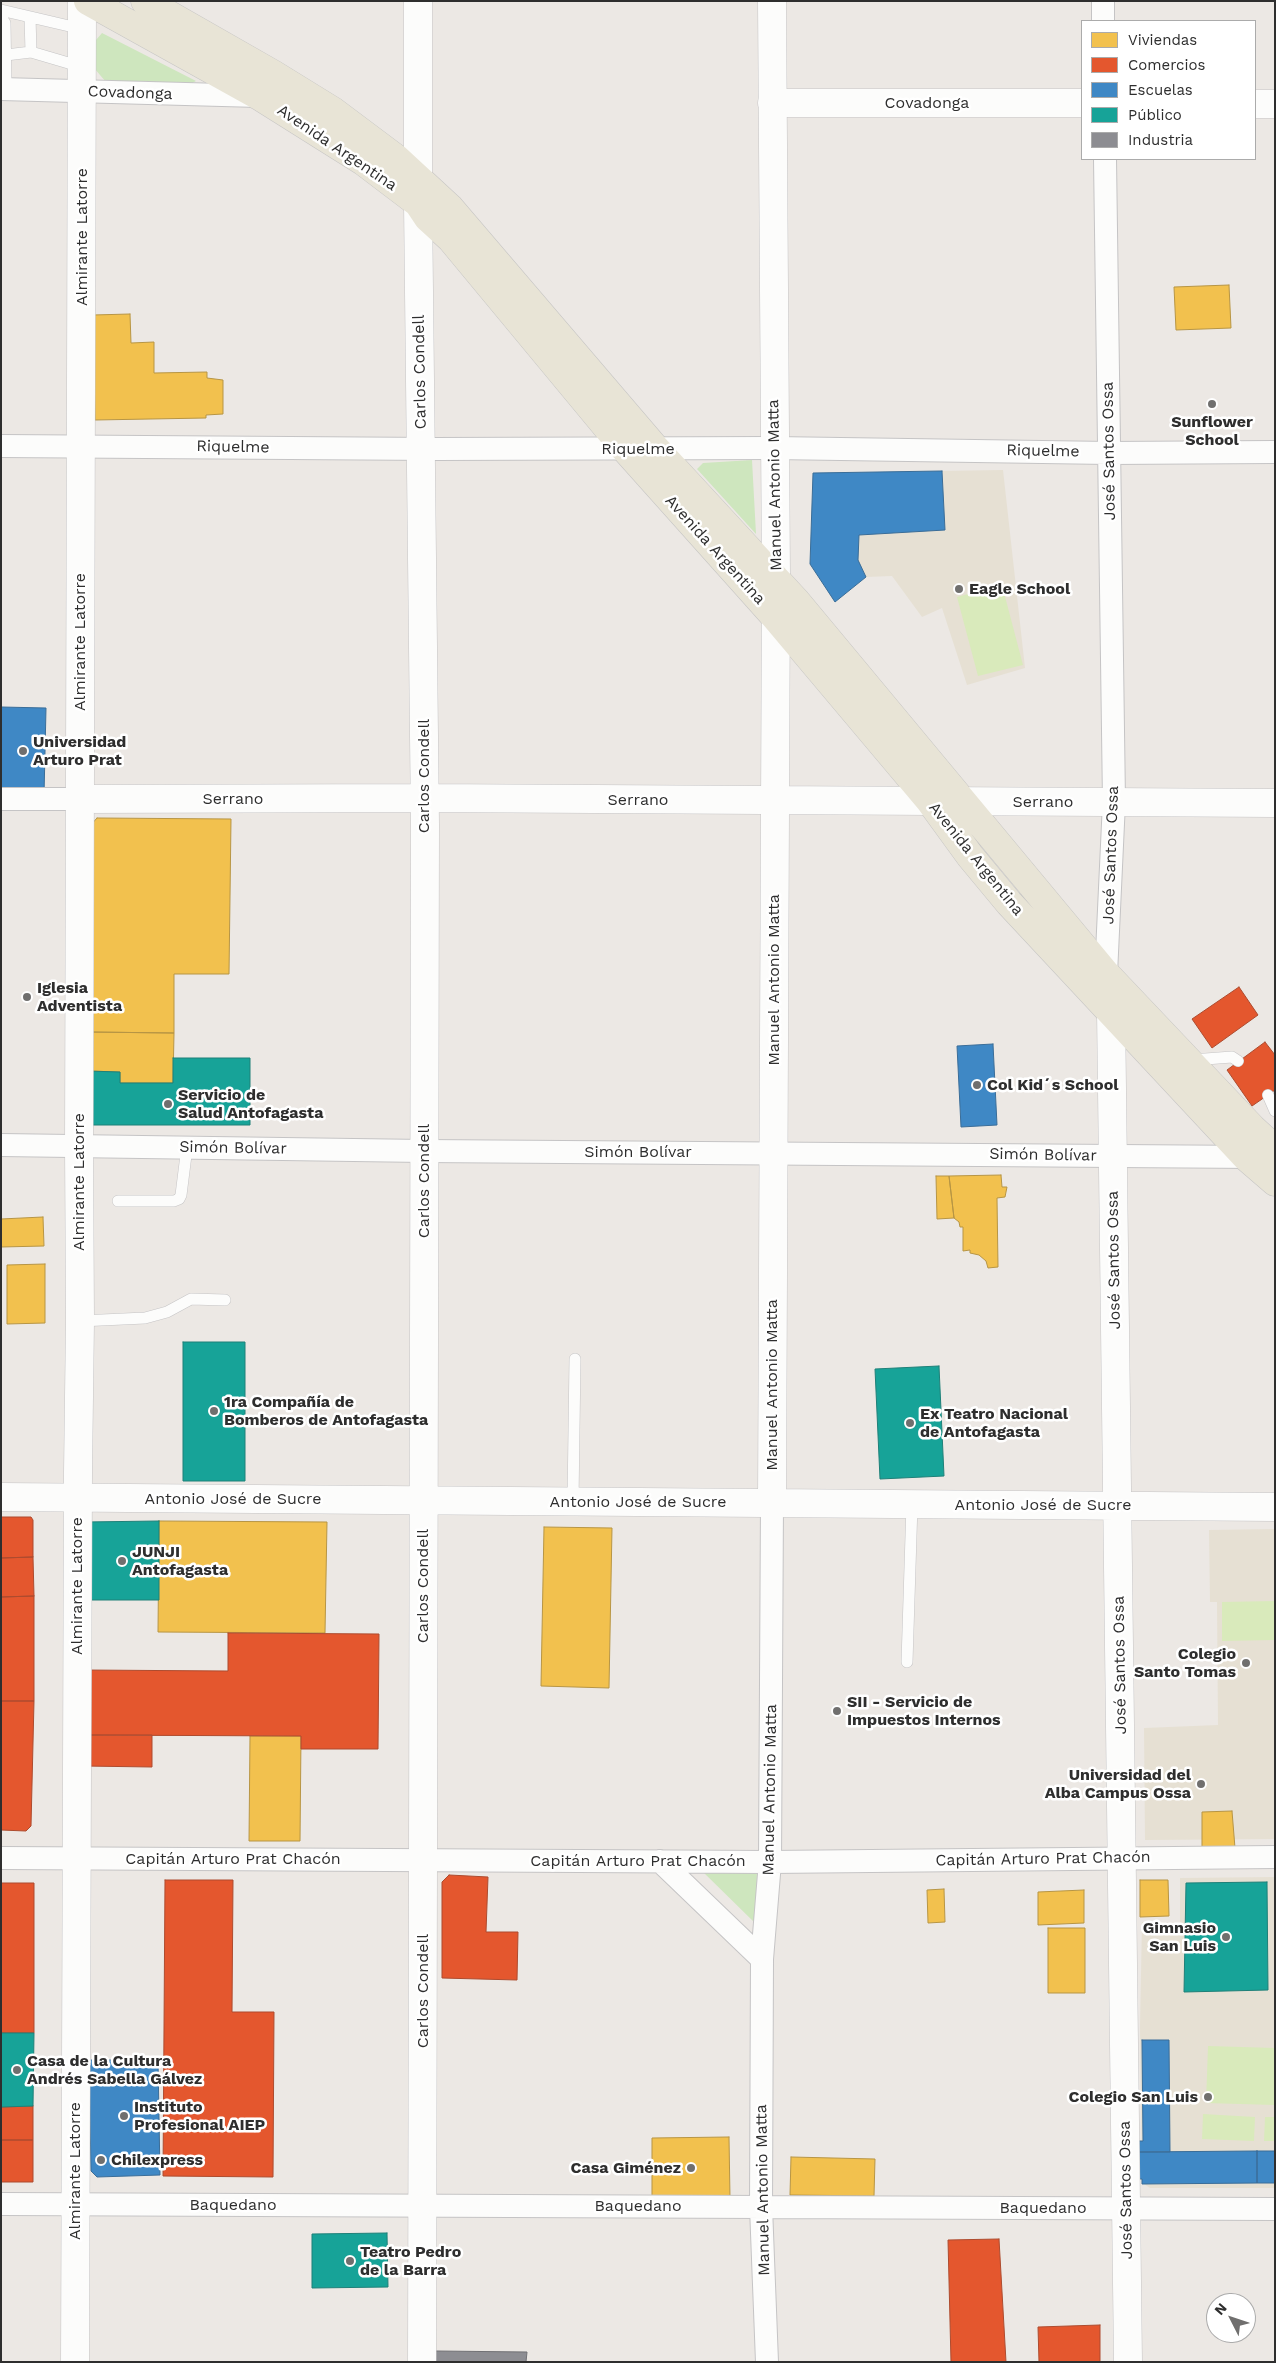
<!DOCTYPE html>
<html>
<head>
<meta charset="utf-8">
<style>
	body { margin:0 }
	#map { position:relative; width:1276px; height:2363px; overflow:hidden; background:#ece8e4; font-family:"Work Sans",sans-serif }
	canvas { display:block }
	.frame { position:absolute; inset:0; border:2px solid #2e2e2e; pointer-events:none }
	.legend { position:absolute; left:1081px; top:20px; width:175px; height:140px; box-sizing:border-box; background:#fff; border:1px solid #ababab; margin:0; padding:6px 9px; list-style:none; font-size:15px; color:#2e2e2e }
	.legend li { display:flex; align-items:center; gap:10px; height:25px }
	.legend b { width:25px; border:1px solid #ababab }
	.north { position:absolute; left:1206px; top:2293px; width:50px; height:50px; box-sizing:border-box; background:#fff; border:1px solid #ababab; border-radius:50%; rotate:311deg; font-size:14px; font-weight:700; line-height:20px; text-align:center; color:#2e2e2e }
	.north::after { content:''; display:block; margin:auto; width:18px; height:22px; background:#706f6e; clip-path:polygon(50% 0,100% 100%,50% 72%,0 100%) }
</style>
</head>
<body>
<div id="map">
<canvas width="1276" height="2363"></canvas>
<div class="frame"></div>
<ul class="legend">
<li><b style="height:14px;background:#f2c14e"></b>Viviendas</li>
<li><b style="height:14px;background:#e4572e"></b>Comercios</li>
<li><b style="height:14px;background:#3f88c5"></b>Escuelas</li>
<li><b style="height:14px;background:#17a398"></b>Público</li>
<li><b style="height:14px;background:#8d8d92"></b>Industria</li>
</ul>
<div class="north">N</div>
</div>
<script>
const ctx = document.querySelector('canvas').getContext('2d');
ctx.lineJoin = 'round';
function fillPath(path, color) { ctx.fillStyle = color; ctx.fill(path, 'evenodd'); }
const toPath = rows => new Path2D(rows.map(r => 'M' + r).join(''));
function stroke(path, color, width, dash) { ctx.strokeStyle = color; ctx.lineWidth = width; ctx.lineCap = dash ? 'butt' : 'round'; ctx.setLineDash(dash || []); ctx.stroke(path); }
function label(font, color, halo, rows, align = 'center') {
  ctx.font = font + ' "Work Sans",sans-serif'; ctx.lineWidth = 5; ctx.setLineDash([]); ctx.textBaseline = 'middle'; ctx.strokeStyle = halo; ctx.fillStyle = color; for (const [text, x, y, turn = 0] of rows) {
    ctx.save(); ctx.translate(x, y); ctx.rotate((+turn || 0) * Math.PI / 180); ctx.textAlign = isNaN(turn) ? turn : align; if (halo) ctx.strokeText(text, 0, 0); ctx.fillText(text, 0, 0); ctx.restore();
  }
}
const education = toPath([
	[1003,470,1025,668,967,685,942,608,922,617,892,576,866,577,835,602,810,564,813,473],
	[1275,1529,1275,1839,1145,1840,1144,1728,1218,1725,1217,1602,1210,1602,1209,1530],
	[1275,1877,1275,2188,1150,2188,1144,2184,1142,2179,1140,2027,1142,1922,1180,1923,1180,1878]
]);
const green = toPath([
	[102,33,196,81,185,87,106,82,94,68,96,40],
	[752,460,756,534,697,469,703,463],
	[757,1869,756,1924,702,1871]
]);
const pitch = toPath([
	[1002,585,1023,665,978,676,957,597],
	[1275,1601,1275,1640,1222,1641,1222,1602],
	[1208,2046,1275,2048,1275,2105,1206,2103],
	[1203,2114,1255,2117,1254,2141,1202,2139],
	[1265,2117,1275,2117,1275,2141,1264,2141]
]);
const homes = toPath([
	[1229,285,1231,328,1176,330,1174,287,1229,285],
	[130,314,131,343,154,342,154,373,207,372,207,378,223,380,223,414,206,415,206,418,95,420,93,315,130,314],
	[97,818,231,819,229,974,174,974,174,1033,88,1032,90,826,97,818],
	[88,1032,174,1033,173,1083,120,1083,120,1072,87,1071,88,1032],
	[1001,1175,1002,1187,1007,1187,1005,1197,997,1198,998,1267,988,1268,986,1261,979,1255,970,1253,970,1250,963,1251,963,1227,960,1227,959,1222,954,1218,949,1176,1001,1175],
	[936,1176,949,1176,954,1218,937,1219,936,1176],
	[43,1217,44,1246,1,1247,1,1219,43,1217],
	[45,1264,45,1323,7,1324,7,1265,45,1264],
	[159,1521,327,1522,325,1633,158,1632,159,1521],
	[544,1527,612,1528,609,1688,541,1686,544,1527],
	[250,1736,301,1736,300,1841,249,1841,250,1736],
	[1232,1811,1235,1848,1202,1848,1202,1812,1232,1811],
	[1140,1880,1168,1880,1169,1916,1140,1917,1140,1880],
	[944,1889,945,1922,928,1923,927,1890,944,1889],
	[1084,1890,1084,1923,1038,1925,1038,1892,1084,1890],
	[1048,1928,1085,1928,1085,1993,1048,1993,1048,1928],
	[729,2137,730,2198,652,2199,652,2138,729,2137],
	[791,2157,875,2159,874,2196,790,2195,791,2157]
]);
const shops = toPath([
	[1239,987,1258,1015,1212,1048,1192,1019,1239,987],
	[1265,1042,1275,1055,1275,1090,1252,1106,1227,1070,1265,1042],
	[1,1517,31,1517,33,1520,33,1557,1,1558,1,1517],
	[33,1557,34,1596,1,1597,1,1558,33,1557],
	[34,1596,34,1701,1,1701,1,1597,34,1596],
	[228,1633,379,1634,378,1749,301,1749,301,1736,83,1735,84,1670,228,1671,228,1633],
	[1,1701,34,1701,31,1826,26,1831,1,1830,1,1701],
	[83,1735,152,1735,152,1767,84,1766,83,1735],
	[449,1875,488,1877,486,1932,518,1932,517,1980,442,1978,442,1882,449,1875],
	[165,1880,233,1880,232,2012,274,2012,273,2177,163,2176,165,1880],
	[1,1883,34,1883,34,2033,1,2033,1,1883],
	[33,2106,33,2140,1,2140,1,2107,33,2106],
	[1,2140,33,2140,33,2182,1,2182,1,2140],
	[999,2239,1006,2362,951,2362,948,2240,999,2239],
	[1100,2325,1100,2362,1039,2362,1038,2327,1100,2325]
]);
const schools = toPath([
	[942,471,945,530,859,535,858,560,866,577,835,602,810,564,813,473,942,471],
	[1,707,46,708,44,795,1,794,1,707],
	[993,1044,997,1125,961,1127,957,1046,993,1044],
	[1142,2040,1169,2040,1170,2152,1135,2152,1134,2141,1143,2141,1142,2040],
	[89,2060,158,2060,160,2175,97,2177,91,2171,89,2060],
	[1257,2151,1257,2183,1142,2184,1142,2179,1135,2179,1135,2152,1257,2151],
	[1257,2151,1275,2151,1275,2183,1257,2183,1257,2151]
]);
const public = toPath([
	[173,1058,250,1058,250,1125,87,1125,87,1071,120,1072,120,1083,173,1083,173,1058],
	[183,1342,245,1342,245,1481,183,1481,183,1342],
	[939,1366,944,1476,880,1479,875,1369,939,1366],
	[159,1521,159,1600,85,1600,85,1522,159,1521],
	[1267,1882,1268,1990,1184,1992,1186,1883,1267,1882],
	[1,2033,34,2033,33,2106,1,2107,1,2033],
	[387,2233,388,2287,312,2288,312,2234,387,2233]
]);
const industry = toPath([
	[435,2351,527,2352,526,2362,435,2362,435,2351]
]);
const lane = toPath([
	[1,10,82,29],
	[1,17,5,23,6,89],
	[30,17,31,52,82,67],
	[6,55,31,52],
	[1192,1060,1232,1057,1238,1061],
	[1268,1095,1275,1111],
	[118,1201,174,1201,179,1199,181,1195,187,1147],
	[80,1321,145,1318,167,1312,191,1299,225,1300],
	[573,1501,575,1359],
	[907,1662,912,1504]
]);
const street = toPath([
	[1103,1,1103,21],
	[1,89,259,96],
	[1105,159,1114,802,1106,974],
	[1,446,434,449,774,448,1109,453,1275,452],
	[1,799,80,799],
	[1,1145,424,1151,1256,1157],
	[1,1858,770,1862,1275,1857],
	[660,1861,762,1959],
	[1,2204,1275,2209],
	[767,2362,761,2207,762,1959,770,1862,772,1503]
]);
const secondary = toPath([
	[418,1,418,203,425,824,422,2362],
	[772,103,1082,103],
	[1255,104,1275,104],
	[80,799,424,798,1275,803],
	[1109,996,1111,1010,1128,2362],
	[1,1497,1275,1507],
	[772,1503,776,578,772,1],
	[75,2362,78,1472,80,1321,79,1145,82,1]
]);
const primary = toPath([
	[88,1,259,96,364,162,418,203,428,218,451,239,625,449,776,618,930,801,970,856,1009,903,1246,1157,1275,1182],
	[145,1,273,74,333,111,397,159,450,208,656,449,796,601,1106,974,1252,1128,1275,1149]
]);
const markers = [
	[1212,404,5,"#706f6e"],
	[959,589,5,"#706f6e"],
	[23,751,5,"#706f6e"],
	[27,997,5,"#706f6e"],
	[977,1085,5,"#706f6e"],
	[168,1104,5,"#706f6e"],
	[214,1411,5,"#706f6e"],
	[910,1423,5,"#706f6e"],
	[122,1561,5,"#706f6e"],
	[1246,1663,5,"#706f6e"],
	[837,1711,5,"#706f6e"],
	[1201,1784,5,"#706f6e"],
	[1226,1937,5,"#706f6e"],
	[17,2070,5,"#706f6e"],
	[1208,2097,5,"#706f6e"],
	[124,2116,5,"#706f6e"],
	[101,2160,5,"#706f6e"],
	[691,2168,5,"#706f6e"],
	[350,2261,5,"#706f6e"]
];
const streetNames = [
	["Covadonga",130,93,2],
	["Covadonga",927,103],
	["Avenida Argentina",337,148,34],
	["Almirante Latorre",82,237,-90],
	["Carlos Condell",420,372,-91],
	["Riquelme",233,447,1],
	["Riquelme",638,449],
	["Riquelme",1043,451,1],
	["José Santos Ossa",1109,451,-91],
	["Manuel Antonio Matta",775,485,-91],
	["Avenida Argentina",715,550,48],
	["Almirante Latorre",80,642,-90],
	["Carlos Condell",424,776,-90],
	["Serrano",233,799],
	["Serrano",638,800],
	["Serrano",1043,802],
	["José Santos Ossa",1111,855,-88],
	["Avenida Argentina",976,859,51],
	["Manuel Antonio Matta",774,980,-90],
	["Simón Bolívar",233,1148,1],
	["Simón Bolívar",638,1152],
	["Simón Bolívar",1043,1155,1],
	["Carlos Condell",424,1181,-90],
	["Almirante Latorre",79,1182,-90],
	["José Santos Ossa",1114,1260,-91],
	["Manuel Antonio Matta",772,1385,-90],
	["Antonio José de Sucre",233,1499],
	["Antonio José de Sucre",638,1502],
	["Antonio José de Sucre",1043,1505],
	["Almirante Latorre",77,1586,-90],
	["Carlos Condell",423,1586,-90],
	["José Santos Ossa",1120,1665,-91],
	["Manuel Antonio Matta",770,1790,-89],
	["Capitán Arturo Prat Chacón",233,1859],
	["Capitán Arturo Prat Chacón",1043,1859,-1],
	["Capitán Arturo Prat Chacón",638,1861],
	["Carlos Condell",423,1991,-90],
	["Almirante Latorre",75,2171,-90],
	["Manuel Antonio Matta",763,2190,-91],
	["José Santos Ossa",1126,2190,-91],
	["Baquedano",233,2205],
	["Baquedano",638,2206],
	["Baquedano",1043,2208]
];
const poiNames = [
	["Sunflower",1212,422,"center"],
	["School",1212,440,"center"],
	["Eagle School",969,589],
	["Universidad",33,742],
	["Arturo Prat",33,760],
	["Iglesia",37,988],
	["Adventista",37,1006],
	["Col Kid´s School",987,1085],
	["Servicio de",178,1095],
	["Salud Antofagasta",178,1113],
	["1ra Compañía de",224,1402],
	["Bomberos de Antofagasta",224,1420],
	["Ex Teatro Nacional",920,1414],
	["de Antofagasta",920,1432],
	["JUNJI",132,1552],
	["Antofagasta",132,1570],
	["Colegio",1236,1654,"right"],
	["Santo Tomas",1236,1672,"right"],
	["SII - Servicio de",847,1702],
	["Impuestos Internos",847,1720],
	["Universidad del",1191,1775,"right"],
	["Alba Campus Ossa",1191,1793,"right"],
	["Gimnasio",1216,1928,"right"],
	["San Luis",1216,1946,"right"],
	["Casa de la Cultura",27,2061],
	["Andrés Sabella Gálvez",27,2079],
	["Colegio San Luis",1198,2097,"right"],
	["Instituto",134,2107],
	["Profesional AIEP",134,2125],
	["Chilexpress",111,2160],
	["Casa Giménez",681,2168,"right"],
	["Teatro Pedro",360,2252],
	["de la Barra",360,2270]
];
fillPath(education, '#e6e0d3');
fillPath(green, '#cee6be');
fillPath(pitch, '#d9eabb');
fillPath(homes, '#f2c14e');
stroke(homes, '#b79544', 1);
fillPath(shops, '#e4572e');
stroke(shops, '#ad4b2e', 1);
fillPath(schools, '#3f88c5');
stroke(schools, '#3a6d98', 1);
fillPath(public, '#17a398');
stroke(public, '#1e8078', 1);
fillPath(industry, '#8d8d92');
stroke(industry, '#707074', 1);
stroke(lane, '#c5c4c5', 12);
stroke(street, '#c5c4c5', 24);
stroke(secondary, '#c5c4c5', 29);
stroke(primary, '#c6c5c4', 29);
stroke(lane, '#fcfcfb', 11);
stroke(street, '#fcfcfb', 22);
stroke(secondary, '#fcfcfb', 28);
stroke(primary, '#e8e4d6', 28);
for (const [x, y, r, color] of markers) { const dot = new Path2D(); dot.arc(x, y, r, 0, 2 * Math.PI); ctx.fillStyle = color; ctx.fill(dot); stroke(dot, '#fff', 2); }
label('16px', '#2e2e2e', '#fff', streetNames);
label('bold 16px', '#2e2e2e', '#fff', poiNames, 'left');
</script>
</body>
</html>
